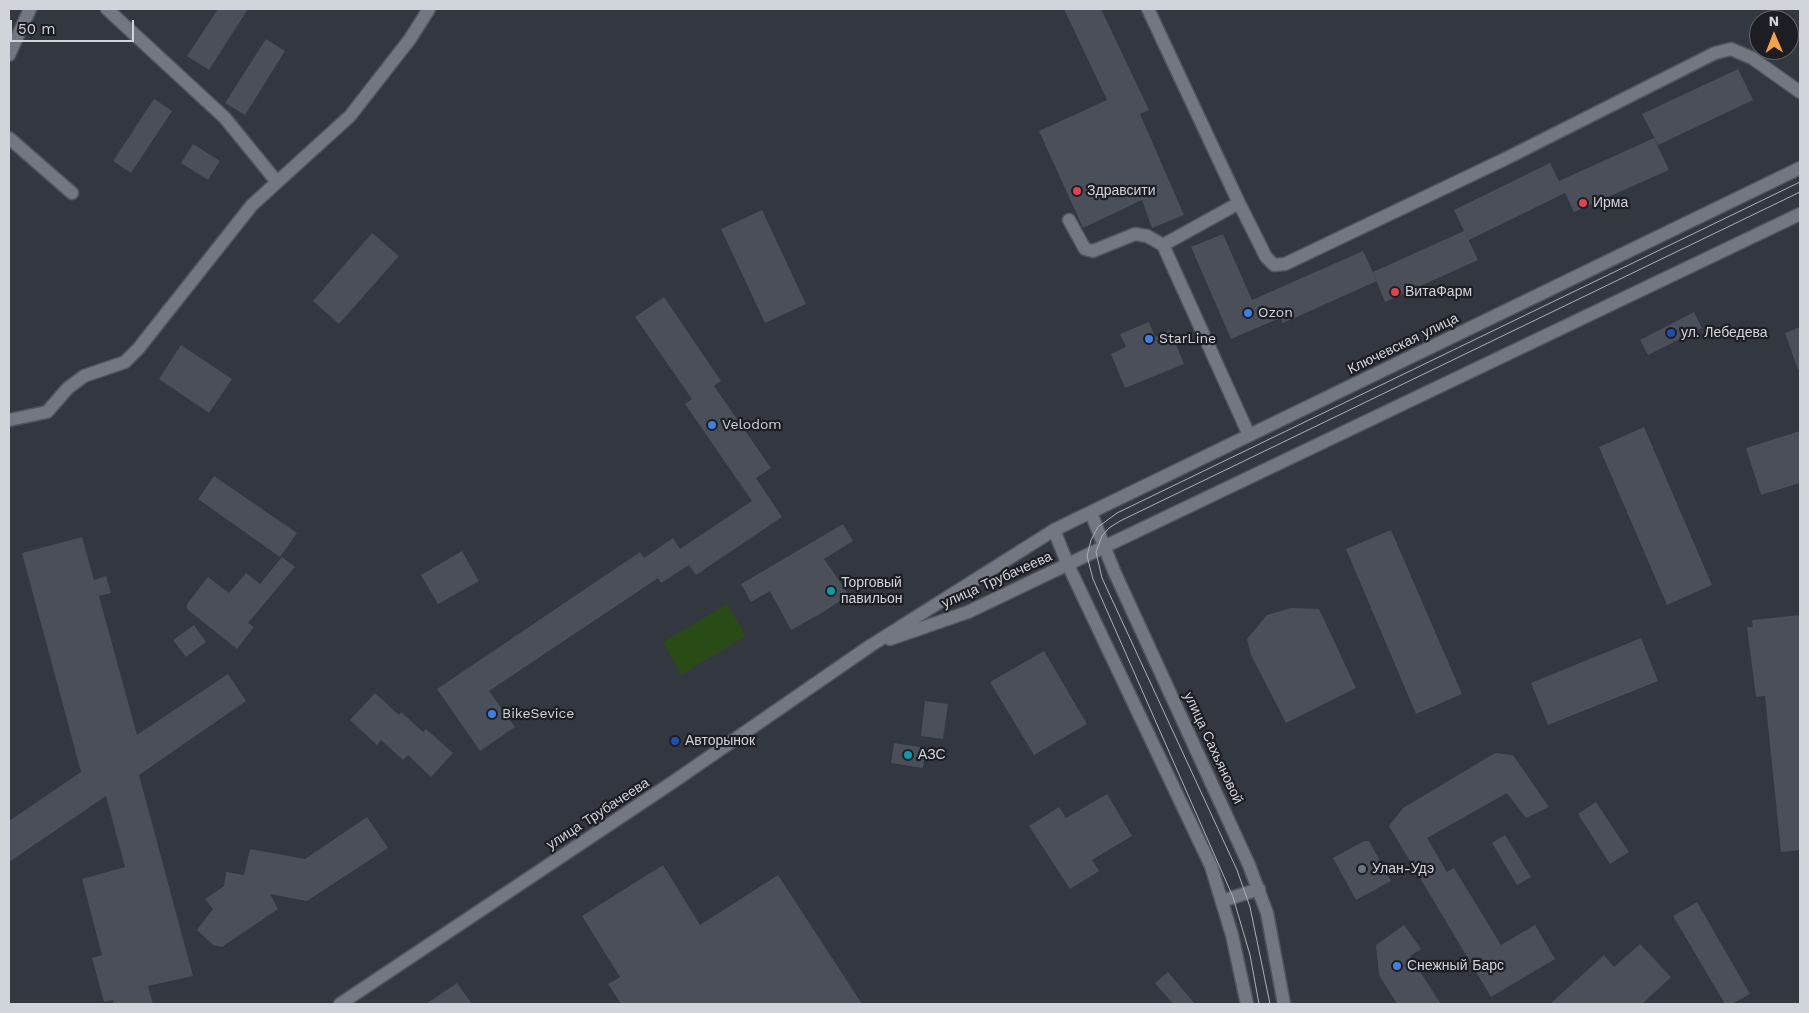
<!DOCTYPE html>
<html>
<head>
<meta charset="utf-8">
<style>
	body { margin:0 }
	#map { position:relative; width:1809px; height:1013px; overflow:hidden; background:#323740; font-family:"Work Sans",sans-serif }
	canvas { display:block }
	.frame { position:absolute; inset:0; border:10px solid #d1d4da; pointer-events:none }
	.north { position:absolute; left:1749px; top:10px; width:50px; height:50px; box-sizing:border-box; background:#1c1e23; border:1px solid #64676c; border-radius:50%; rotate:359deg; font-size:14px; font-weight:700; line-height:20px; text-align:center; color:#d1d4da }
	.north::after { content:''; display:block; margin:auto; width:18px; height:22px; background:#f6a247; clip-path:polygon(50% 0,100% 100%,50% 72%,0 100%) }
	.scale { position:absolute; left:10px; top:20px; width:124px; height:22px; box-sizing:border-box; border:2px solid #d1d4da; border-top:0; padding-left:6px; font-size:15px; line-height:18px; white-space:nowrap; color:#d1d4da; -webkit-text-stroke:4px #1c1e23; paint-order:stroke }
</style>
</head>
<body>
<div id="map">
<canvas width="1809" height="1013"></canvas>
<div class="frame"></div>
<div class="north">N</div>
<div class="scale">50 m</div>
</div>
<script>
const ctx = document.querySelector('canvas').getContext('2d');
ctx.lineJoin = 'round';
function fillPath(path, color) { ctx.fillStyle = color; ctx.fill(path, 'evenodd'); }
const toPath = rows => new Path2D(rows.map(r => 'M' + r).join(''));
function stroke(path, color, width, dash) { ctx.strokeStyle = color; ctx.lineWidth = width; ctx.lineCap = dash ? 'butt' : 'round'; ctx.setLineDash(dash || []); ctx.stroke(path); }
function label(font, color, halo, rows, align = 'center') {
  ctx.font = font + ' "Work Sans",sans-serif'; ctx.lineWidth = 4.5; ctx.setLineDash([]); ctx.textBaseline = 'middle'; ctx.strokeStyle = halo; ctx.fillStyle = color; for (const [text, x, y, turn = 0] of rows) {
    ctx.save(); ctx.translate(x, y); ctx.rotate((+turn || 0) * Math.PI / 180); ctx.textAlign = isNaN(turn) ? turn : align; if (halo) ctx.strokeText(text, 0, 0); ctx.fillText(text, 0, 0); ctx.restore();
  }
}
const green = toPath([
	[727,604,746,636,681,675,663,642]
]);
const building = toPath([
	[218,9,248,9,209,70,187,56],
	[1064,9,1101,9,1149,110,1140,114,1184,215,1152,228,1142,200,1083,228,1039,131,1107,100],
	[266,39,285,51,245,115,225,103],
	[1738,69,1753,100,1658,145,1642,114],
	[154,99,172,111,131,173,113,161],
	[1654,138,1669,170,1574,212,1565,193,1469,240,1465,232,1478,260,1385,302,1373,272,1464,231,1454,210,1550,163,1559,181],
	[193,144,220,161,208,180,181,163],
	[762,210,806,304,765,323,721,229],
	[372,233,399,256,339,324,313,301],
	[1223,234,1252,300,1363,251,1377,281,1283,323,1280,318,1231,339,1191,247],
	[664,297,721,381,714,386,771,468,756,478,782,517,696,575,689,565,661,583,658,578,489,691,515,727,480,751,437,689,640,552,644,558,673,538,680,549,752,501,685,404,692,399,635,317],
	[1694,312,1702,328,1648,355,1640,340],
	[1149,322,1155,337,1170,330,1184,364,1125,388,1111,354,1126,347,1120,334],
	[1800,327,1800,370,1798,370,1785,333],
	[181,345,232,379,209,413,159,379],
	[1644,427,1712,585,1667,605,1599,447],
	[1800,431,1800,483,1761,495,1746,448],
	[214,476,297,533,280,557,198,499],
	[843,524,853,541,824,559,849,595,820,614,791,630,770,591,751,602,741,584],
	[1391,530,1462,694,1416,714,1346,549],
	[82,537,94,580,106,576,111,593,99,596,137,735,228,674,246,701,139,775,193,976,148,986,153,1004,114,1004,113,1000,104,1002,92,958,102,955,82,879,125,867,106,796,9,862,9,821,81,772,22,553],
	[462,551,479,581,438,604,421,575],
	[282,557,295,567,248,623,254,627,237,649,187,609,187,604,208,577,229,593,246,573,260,584],
	[1291,608,1319,609,1356,688,1286,723,1251,655,1247,639,1267,615],
	[1800,615,1800,850,1781,852,1765,696,1756,697,1747,627,1753,627,1752,620],
	[194,625,206,642,186,657,173,640],
	[1641,638,1658,681,1548,725,1531,683],
	[1044,651,1087,724,1034,755,990,682],
	[375,693,399,715,401,712,423,732,426,729,453,753,431,777,408,755,403,760,381,740,377,745,350,720],
	[925,701,948,704,943,739,921,736],
	[894,743,926,748,923,768,891,763],
	[1495,753,1513,755,1549,807,1526,818,1507,793,1427,838,1447,872,1454,868,1501,945,1535,925,1555,959,1491,997,1389,826,1403,808],
	[1107,794,1132,836,1092,860,1099,871,1070,889,1029,826,1059,807,1066,818],
	[1596,802,1629,852,1610,864,1578,814],
	[367,817,388,848,307,901,270,894,278,909,222,947,213,945,197,930,213,909,205,899,224,886,226,872,244,875,250,849,305,859],
	[1505,835,1531,877,1517,885,1492,843],
	[1364,841,1369,841,1391,881,1356,900,1333,858],
	[663,865,700,925,778,875,862,1004,621,1004,608,984,620,977,582,916],
	[1697,902,1750,994,1732,1004,1725,1004,1673,916],
	[1404,925,1421,949,1410,956,1441,1004,1397,1004,1379,975,1376,945],
	[1640,944,1671,977,1642,1004,1550,1004,1604,955,1614,967],
	[1168,972,1195,1004,1173,1004,1155,983],
	[457,983,472,1004,426,1004]
]);
const minor = toPath([
	[107,9,225,118,277,182],
	[1148,9,1239,203,1266,257,1274,265,1285,264,1505,159,1715,53,1731,49,1752,58,1800,92],
	[9,55,30,9],
	[9,138,72,193],
	[1069,220,1085,249,1093,251,1135,234,1147,236,1163,245,1249,435],
	[1163,245,1239,203],
	[9,420,47,412,68,388,84,376,125,362,138,349,252,205,350,116,410,39,429,9]
]);
const secondary = toPath([
	[1091,513,1114,571,1249,865,1267,913,1284,1004],
	[1054,530,1068,565,1211,866,1232,935,1247,1004],
	[890,639,968,612,1800,214],
	[1222,901,1259,889],
	[340,1004,673,782,870,646,1054,530,1800,168]
]);
const tram = toPath([
	[1259,1004,1250,955,1233,897,1093,579,1087,556,1091,540,1098,527,1117,513,1800,182],
	[1270,1004,1250,907,1237,870,1102,578,1096,552,1102,536,1109,528,1120,521,1800,192]
]);
const markers = [
	[1077,191,5,"#e0444e"],
	[1583,203,5,"#e0444e"],
	[1395,292,5,"#e0444e"],
	[1248,313,5,"#3f7fe0"],
	[1671,333,5,"#1a4fb4"],
	[1149,339,5,"#3f7fe0"],
	[712,425,5,"#3f7fe0"],
	[831,591,5,"#0f9aa8"],
	[492,714,5,"#3f7fe0"],
	[675,741,5,"#1a4fb4"],
	[908,755,5,"#0f9aa8"],
	[1362,869,5,"#6b7280"],
	[1397,966,5,"#3f7fe0"]
];
const poiNames = [
	["Здравсити",1087,191],
	["Ирма",1593,203],
	["ВитаФарм",1405,292],
	["Ozon",1258,313],
	["ул. Лебедева",1681,333],
	["StarLine",1159,339],
	["Velodom",722,425],
	["Торговый",841,583],
	["павильон",841,599],
	["BikeSevice",502,714],
	["Авторынок",685,741],
	["АЗС",918,755],
	["Улан-Удэ",1372,869],
	["Снежный Барс",1407,966]
];
const streetNames = [
	["Ключевская улица",1403,344,-26],
	["улица Трубачеева",997,580,-24],
	["улица Сахьяновой",1213,748,65],
	["улица Трубачеева",598,814,-33]
];
fillPath(green, '#294c17');
fillPath(building, '#4a4f59');
stroke(minor, '#51555d', 15);
stroke(secondary, '#51555d', 15);
stroke(minor, '#727782', 12);
stroke(secondary, '#727782', 12);
stroke(tram, '#acb0b6', 1);
for (const [x, y, r, color] of markers) { const dot = new Path2D(); dot.arc(x, y, r, 0, 2 * Math.PI); ctx.fillStyle = color; ctx.fill(dot); stroke(dot, '#1c1e23', 2); }
label('14px', '#d1d4da', '#1c1e23', poiNames, 'left');
label('14px', '#d1d4da', '#1c1e23', streetNames);
</script>
</body>
</html>
